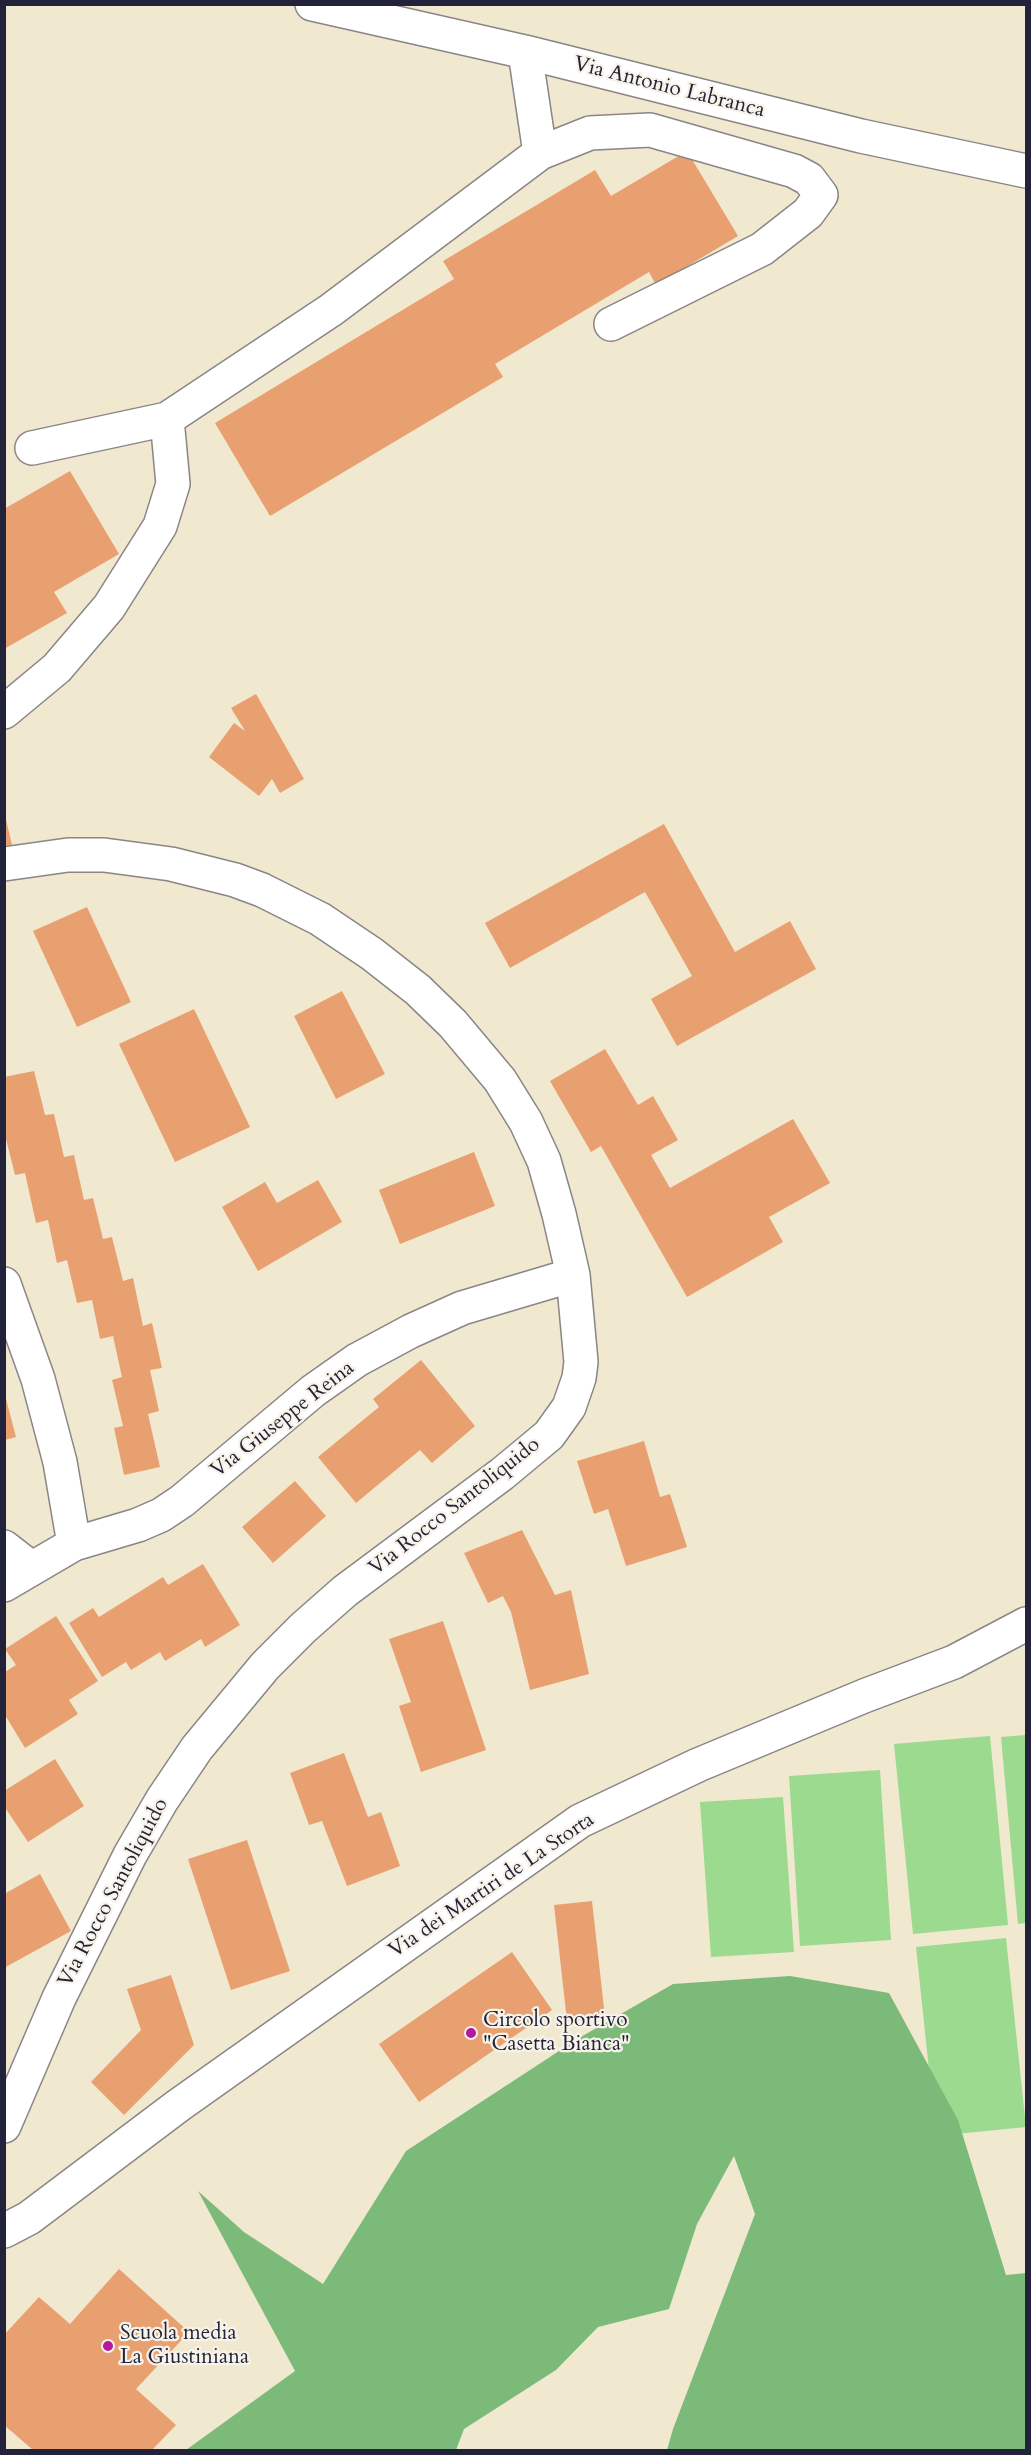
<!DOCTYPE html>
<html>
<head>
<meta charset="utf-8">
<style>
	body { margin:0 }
	#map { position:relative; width:1031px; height:2455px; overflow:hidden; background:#f1e8d0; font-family:Cardo,serif }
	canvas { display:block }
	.frame { position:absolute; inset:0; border:6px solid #22223b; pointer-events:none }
</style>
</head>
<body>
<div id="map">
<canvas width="1031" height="2455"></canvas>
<div class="frame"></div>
</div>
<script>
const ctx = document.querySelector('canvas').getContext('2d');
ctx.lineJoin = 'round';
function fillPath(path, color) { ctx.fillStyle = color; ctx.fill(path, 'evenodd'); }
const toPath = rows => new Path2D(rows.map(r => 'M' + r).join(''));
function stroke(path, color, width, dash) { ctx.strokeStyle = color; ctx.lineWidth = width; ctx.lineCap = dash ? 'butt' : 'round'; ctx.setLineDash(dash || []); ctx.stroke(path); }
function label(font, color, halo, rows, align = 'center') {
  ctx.font = font + ' Cardo,serif'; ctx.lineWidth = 4.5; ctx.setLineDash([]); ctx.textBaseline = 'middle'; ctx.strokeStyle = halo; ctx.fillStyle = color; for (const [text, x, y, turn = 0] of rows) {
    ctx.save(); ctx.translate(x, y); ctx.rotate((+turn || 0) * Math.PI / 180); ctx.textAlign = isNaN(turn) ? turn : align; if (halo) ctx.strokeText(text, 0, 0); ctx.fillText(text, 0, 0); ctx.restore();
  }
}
const green = toPath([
	[1026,1735,1026,1923,1018,1924,1001,1737],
	[990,1736,1008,1925,913,1934,894,1744],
	[880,1770,891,1940,800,1946,789,1776],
	[783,1797,794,1952,711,1957,700,1802],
	[1006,1938,1026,2127,936,2136,916,1947]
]);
const forest = toPath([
	[790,1976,889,1993,958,2120,1006,2275,1026,2273,1026,2450,667,2450,673,2429,755,2214,734,2156,697,2224,669,2309,598,2327,556,2370,464,2429,456,2450,186,2450,295,2371,198,2191,244,2232,323,2284,406,2151,579,2038,673,1984]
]);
const building = toPath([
	[687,151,738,236,656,285,649,272,495,364,503,377,270,516,215,423,454,279,443,261,595,170,611,196],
	[70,471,119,554,54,592,67,613,4,649,4,509],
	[256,694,304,779,280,793,272,779,259,796,209,757,234,723,245,731,231,708],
	[4,811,12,845,4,846],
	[664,824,735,952,790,921,816,969,677,1046,651,999,692,976,645,892,510,968,485,923],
	[87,907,131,1002,77,1027,33,931],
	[342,991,385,1074,336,1099,294,1016],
	[194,1009,250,1127,175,1162,119,1044],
	[605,1049,638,1105,653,1096,678,1140,651,1155,670,1188,793,1119,830,1183,769,1217,783,1242,687,1297,601,1146,591,1152,550,1081],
	[34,1071,45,1115,54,1114,64,1157,74,1155,84,1200,93,1198,103,1239,112,1237,123,1281,133,1278,143,1326,152,1323,162,1368,150,1370,159,1411,148,1414,160,1467,124,1475,114,1428,123,1426,112,1380,122,1377,113,1336,100,1339,92,1300,77,1303,67,1260,57,1263,48,1220,36,1223,25,1173,15,1175,4,1131,4,1077],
	[474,1152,495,1206,400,1244,379,1190],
	[318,1180,342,1222,258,1271,222,1207,265,1182,277,1203],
	[421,1360,475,1426,432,1463,420,1450,356,1503,318,1457,379,1407,373,1399],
	[5,1395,16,1437,5,1440],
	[644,1441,660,1497,670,1494,687,1547,626,1566,608,1509,594,1514,577,1461],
	[295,1481,326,1516,273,1563,242,1527],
	[522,1530,555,1595,571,1590,589,1674,530,1690,511,1612,503,1596,488,1603,464,1553],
	[203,1564,240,1625,205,1647,201,1639,165,1661,160,1652,131,1670,126,1662,102,1677,69,1623,93,1608,99,1617,163,1577,168,1585],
	[56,1616,98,1681,69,1700,78,1714,25,1748,5,1715,5,1672,16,1665,5,1649],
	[443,1621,486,1750,421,1772,399,1706,411,1702,389,1639],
	[344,1753,368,1817,381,1812,400,1866,347,1886,322,1821,309,1825,290,1773],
	[55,1759,84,1806,28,1842,4,1806,4,1791],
	[247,1840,290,1971,231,1990,188,1859],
	[40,1874,71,1931,4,1968,4,1894],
	[592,1901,605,2017,567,2021,554,1905],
	[512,1952,552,2010,419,2102,379,2044],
	[171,1975,194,2045,124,2115,91,2082,141,2030,127,1989],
	[119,2269,189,2332,136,2389,176,2425,152,2450,33,2450,4,2425,4,2335,39,2297,70,2324]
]);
const minor = toPath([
	[312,4,525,52,861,136,1026,171],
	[540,153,590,133,650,130,794,171,809,179,821,195,808,213,762,249,611,324],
	[32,448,167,419],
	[4,712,57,668,109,607,160,526,173,484,167,419,331,310,540,153,525,52],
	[4,864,68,855,104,855,171,864,235,880,262,890,320,919,372,954,418,990,453,1024,500,1080,526,1122,544,1161,559,1214,573,1275,581,1362,579,1378,569,1407,549,1435,502,1474,345,1591,303,1628,265,1666,197,1748,162,1800,130,1855,59,1998,4,2126],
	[4,1284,38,1379,60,1462,74,1544],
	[4,1547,31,1568],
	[4,1585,74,1544,138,1525,161,1515,182,1501,313,1391,357,1360,411,1331,462,1308,573,1275],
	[4,2231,29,2218,179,2105,580,1821,698,1765,864,1696,954,1662,1026,1624]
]);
const markers = [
	[471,2033,6,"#b5179e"],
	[108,2346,6,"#b5179e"]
];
const streetNames = [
	["Via Antonio Labranca",669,88,14],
	["Via Giuseppe Reina",283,1420,-38],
	["Via Rocco Santoliquido",455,1507,-38],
	["Via dei Martiri de La Storta",492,1886,-34],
	["Via Rocco Santoliquido",114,1893,-62]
];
const poiNames = [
	["Circolo sportivo",483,2021],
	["\"Casetta Bianca\"",483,2045],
	["Scuola media",120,2334],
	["La Giustiniana",120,2358]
];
fillPath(green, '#9bda8f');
fillPath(forest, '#7cba7a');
fillPath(building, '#e9a070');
stroke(minor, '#8a8586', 36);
stroke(minor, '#fff', 33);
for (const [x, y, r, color] of markers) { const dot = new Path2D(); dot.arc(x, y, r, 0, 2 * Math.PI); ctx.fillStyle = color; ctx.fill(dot); stroke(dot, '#f7f3e8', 2); }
label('21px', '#22223b', '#f7f3e8', streetNames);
label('21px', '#22223b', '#f7f3e8', poiNames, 'left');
</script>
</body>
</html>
